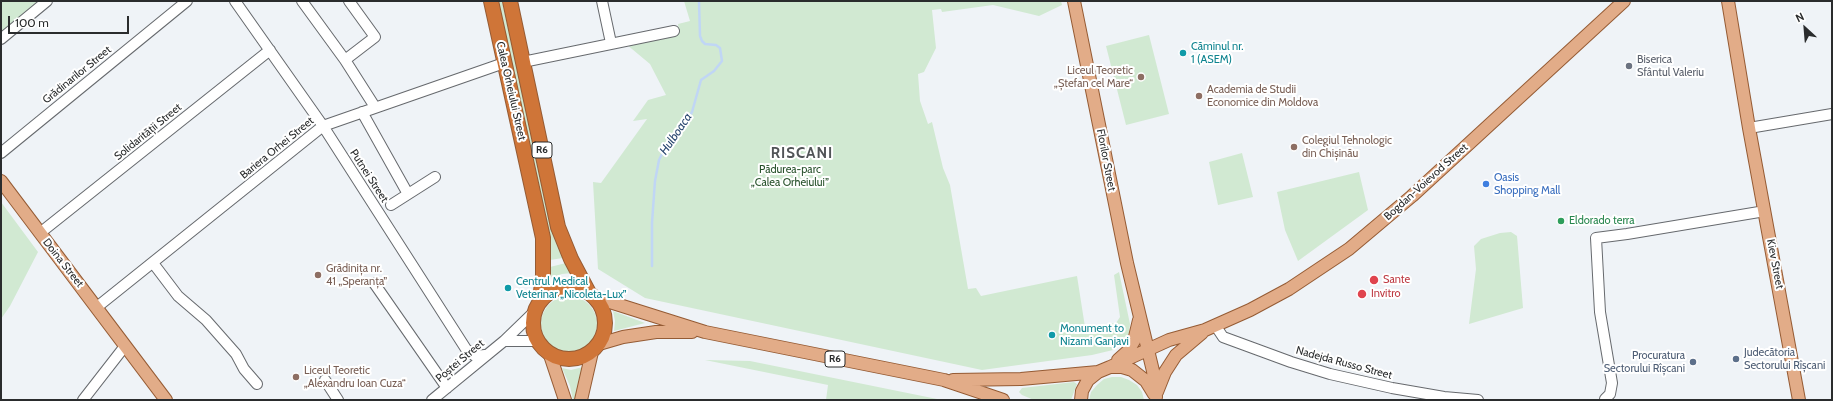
<!DOCTYPE html>
<html>
<head>
<meta charset="utf-8">
<style>
	body { margin:0 }
	#map { position:relative; width:1833px; height:401px; overflow:hidden; background:#eff3f7; font-family:Cabin,sans-serif }
	canvas { display:block }
	.frame { position:absolute; inset:0; border:2px solid #2a2c2d; pointer-events:none }
	.north { position:absolute; left:1785px; top:8px; width:40px; height:40px; -webkit-text-stroke:3px #fff; paint-order:stroke; rotate:334deg; font-size:11px; font-weight:700; line-height:16px; text-align:center; color:#2a2c2d }
	.north::after { content:''; display:block; margin:auto; width:14px; height:18px; background:#2a2c2d; clip-path:polygon(50% 0,100% 100%,50% 72%,0 100%) }
	.scale { position:absolute; left:8px; top:16px; width:121px; height:18px; box-sizing:border-box; border:2px solid #2a2c2d; border-top:0; padding-left:5px; font-size:12px; line-height:14px; white-space:nowrap; color:#2a2c2d; -webkit-text-stroke:3px #fff; paint-order:stroke }
</style>
</head>
<body>
<div id="map">
<canvas width="1833" height="401"></canvas>
<div class="frame"></div>
<div class="north">N</div>
<div class="scale">100 m</div>
</div>
<script>
const ctx = document.querySelector('canvas').getContext('2d');
ctx.lineJoin = 'round';
function fillPath(path, color) { ctx.fillStyle = color; ctx.fill(path, 'evenodd'); }
const toPath = rows => new Path2D(rows.map(r => 'M' + r).join(''));
function stroke(path, color, width, dash) { ctx.strokeStyle = color; ctx.lineWidth = width; ctx.lineCap = dash ? 'butt' : 'round'; ctx.setLineDash(dash || []); ctx.stroke(path); }
function label(font, color, halo, rows, align = 'center') {
  ctx.font = font + ' Cabin,sans-serif'; ctx.lineWidth = 4; ctx.setLineDash([]); ctx.textBaseline = 'middle'; ctx.strokeStyle = halo; ctx.fillStyle = color; for (const [text, x, y, turn = 0] of rows) {
    ctx.save(); ctx.translate(x, y); ctx.rotate((+turn || 0) * Math.PI / 180); ctx.textAlign = isNaN(turn) ? turn : align; if (halo) ctx.strokeText(text, 0, 0); ctx.fillText(text, 0, 0); ctx.restore();
  }
}
const green = toPath([
	[1,1,42,1,1,35],
	[498,1,502,1,552,229,563,258,550,260,551,245],
	[684,1,1061,1,1062,5,1039,16,993,5,942,12,941,9,932,10,936,48,924,72,918,74,920,101,928,124,932,122,943,168,950,185,968,289,976,288,981,296,1077,276,1085,327,1116,323,1120,317,1114,275,1119,272,1130,324,1129,333,1126,339,1113,350,1092,355,982,370,645,298,598,269,593,182,601,183,647,119,633,121,648,100,666,95,650,64,626,44,679,34,678,24,690,21],
	[1149,35,1169,114,1126,125,1106,46],
	[1242,153,1253,197,1218,205,1209,162],
	[1359,172,1368,210,1298,261,1285,230,1277,192],
	[1,202,38,252,10,306,1,319],
	[1511,232,1517,236,1523,308,1469,324,1476,269,1474,246,1481,239,1500,233],
	[566,263,572,273,562,274,549,278,550,267],
	'541 324a28 28 0 1 1 56 0a28 28 0 1 1-56 0Z',
	[613,311,645,323,614,331,615,321],
	[705,360,750,361,942,400,826,400,828,385],
	[583,367,576,400,573,400,570,386,562,368,571,370],
	[1112,377,1121,377,1129,380,1137,385,1142,392,1144,400,1089,400,1091,392,1097,385,1104,379],
	[1074,382,1077,384,1071,400,1034,400,1022,395,1019,392,1022,388]
]);
const stream = toPath([
	[652,266,652,223,655,181,659,160,668,142,686,122,692,112,701,80,714,71,722,61,720,48,716,45,705,44,702,41,700,36,699,1]
]);
const minor = toPath([
	[235,1,323,126,466,349,475,356,485,355],
	[302,1,345,60,375,107],
	[602,1,611,43],
	[1,39,47,1],
	[345,60,375,37,349,1],
	[523,62,674,31],
	[362,112,408,194],
	[1749,128,1832,114],
	[1,153,187,1],
	[391,205,435,177],
	[40,233,270,50],
	[153,263,178,296,206,320,236,354,244,369,257,384],
	[374,283,447,388],
	[97,307,323,126,504,63],
	[1215,325,1223,337,1291,362,1330,374,1392,388,1444,397,1478,400],
	[504,341,536,341],
	[325,380,338,400],
	[1605,399,1610,394,1612,383,1600,312,1596,238,1627,234,1765,211],
	[83,400,125,346],
	[432,400,504,341,534,312]
]);
const major = toPath([
	[1074,1,1127,263,1153,371,1156,397],
	[1728,1,1749,128,1799,400],
	[1,181,166,400],
	[594,297,705,332,944,380,1003,400],
	[599,344,623,337,656,332,692,332],
	[550,355,565,400],
	[1118,360,1128,351,1134,341,1139,320],
	[1110,367,1169,340,1205,330,1250,310,1289,289,1349,249,1412,196,1624,1],
	[953,380,1021,379,1098,372],
	[1157,392,1165,372,1176,355,1202,333],
	[581,400,592,352],
	[1081,400,1082,391,1088,380,1098,372,1110,367,1122,367,1132,370,1146,381,1154,394]
]);
const highway = toPath([
	[491,1,543,238,543,275,540,300],
	[510,1,558,227,571,259,589,293],
	'533 323a36 36 0 1 1 72 0a36 36 0 1 1-72 0Z'
]);
const markers = [
	[1183,53,4,"#0f9aa8"],
	[1629,66,4,"#6b7280"],
	[1141,77,4,"#8d6e63"],
	[1199,96,4,"#8d6e63"],
	[1294,147,4,"#8d6e63"],
	[1486,184,4,"#3f7fe0"],
	[1561,221,4,"#2e9e5b"],
	[318,275,4,"#8d6e63"],
	[1374,280,5,"#e0444e"],
	[508,288,4,"#0f9aa8"],
	[1362,294,5,"#e0444e"],
	[1052,335,4,"#0f9aa8"],
	[1736,359,4,"#5c6f8a"],
	[1693,362,4,"#5c6f8a"],
	[296,377,4,"#8d6e63"]
];
const shields = [
	[542,150,20],
	[835,359,20]
];
const shieldNames = [
	["R6",542,150],
	["R6",835,359]
];
const cultureNames = [
	["Căminul nr.",1191,47],
	["1 (ASEM)",1191,60],
	["Centrul Medical",516,282],
	["Veterinar „Nicoleta-Lux”",516,295],
	["Monument to",1060,329],
	["Nizami Ganjavi",1060,342]
];
const worshipNames = [
	["Biserica",1637,60],
	["Sfântul Valeriu",1637,73]
];
const educationNames = [
	["Liceul Teoretic",1133,71,"right"],
	["„Ștefan cel Mare“",1133,84,"right"],
	["Academia de Studii",1207,90],
	["Economice din Moldova",1207,103],
	["Colegiul Tehnologic",1302,141],
	["din Chișinău",1302,154],
	["Grădinița nr.",326,269],
	["41 „Speranța”",326,282],
	["Liceul Teoretic",304,371],
	["„Alexandru Ioan Cuza“",304,384]
];
const streetNames = [
	["Grădinarilor Street",77,75,-39],
	["Calea Orheiului Street",511,91,77],
	["Solidarității Street",148,132,-39],
	["Bariera Orhei Street",277,148,-39],
	["Florilor Street",1106,160,79],
	["Putnei Street",369,176,57],
	["Bogdan-Voievod Street",1426,182,-42],
	["Doina Street",63,263,52],
	["Kiev Street",1775,264,79],
	["Poștei Street",460,361,-40],
	["Nadejda Russo Street",1344,363,15]
];
const parkNames = [
	["Pădurea-parc",790,170],
	["„Calea Orheiului”",790,183]
];
const shopNames = [
	["Oasis",1494,178],
	["Shopping Mall",1494,191]
];
const leisureNames = [
	["Eldorado terra",1569,221]
];
const healthNames = [
	["Sante",1383,280],
	["Invitro",1371,294]
];
const serviceNames = [
	["Judecătoria",1744,353],
	["Sectorului Rîșcani",1744,366],
	["Procuratura",1685,356,"right"],
	["Sectorului Rîșcani",1685,369,"right"]
];
const waterNames = [
	["Hulboaca",676,134,-56]
];
const districtNames = [
	["RISCANI",802,154]
];
fillPath(green, '#d1e9d2');
stroke(stream, '#c0d6f5', 2.5);
stroke(minor, '#66696d', 12);
stroke(major, '#955b34', 14);
stroke(highway, '#955b34', 16);
stroke(minor, '#fff', 10);
stroke(major, '#e2ac88', 12);
stroke(highway, '#cf7538', 14);
for (const [x, y, r, color] of markers) { const dot = new Path2D(); dot.arc(x, y, r, 0, 2 * Math.PI); ctx.fillStyle = color; ctx.fill(dot); stroke(dot, '#fff', 1.5); }
for (const [x, y, w] of shields) { const box = new Path2D(); box.roundRect(x - w / 2, y - 8, w, 16, 3); ctx.fillStyle = '#fff'; ctx.fill(box); stroke(box, '#2a2c2d', 1); }
label('bold 10px', '#2a2c2d', null, shieldNames);
label('11px', '#0d838f', '#fff', cultureNames, 'left');
label('11px', '#5b616d', '#fff', worshipNames, 'left');
label('11px', '#785e54', '#fff', educationNames, 'left');
label('11px', '#2a2c2d', '#fff', streetNames);
label('11px', '#27512b', '#fff', parkNames);
label('11px', '#366cbe', '#fff', shopNames, 'left');
label('11px', '#27864d', '#fff', leisureNames, 'left');
label('11px', '#be3a42', '#fff', healthNames, 'left');
label('11px', '#4e5e75', '#fff', serviceNames, 'left');
label('italic 12px', '#26446d', '#fff', waterNames);
ctx.letterSpacing = '1px';
label('bold 15px', '#515457', '#fff', districtNames);
ctx.letterSpacing = '0px';
</script>
</body>
</html>
